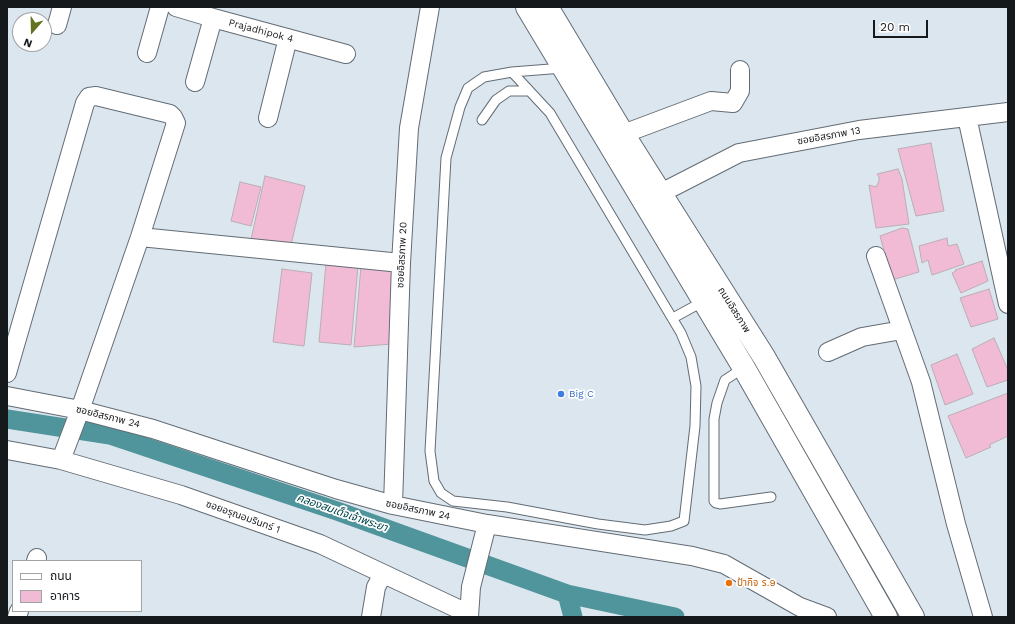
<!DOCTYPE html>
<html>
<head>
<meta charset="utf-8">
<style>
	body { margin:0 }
	#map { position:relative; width:1015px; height:624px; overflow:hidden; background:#dce6ef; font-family:"Work Sans","Noto Sans Thai",sans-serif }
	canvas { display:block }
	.frame { position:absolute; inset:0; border:8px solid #16191c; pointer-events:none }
	.legend { position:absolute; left:12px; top:560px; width:130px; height:52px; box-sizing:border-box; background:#fff; border:1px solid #a2a3a4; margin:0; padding:5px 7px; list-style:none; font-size:12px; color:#16191c }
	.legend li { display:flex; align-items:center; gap:8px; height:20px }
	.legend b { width:20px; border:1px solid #a2a3a4 }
	.north { position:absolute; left:12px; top:12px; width:40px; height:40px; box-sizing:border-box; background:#fff; border:1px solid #a2a3a4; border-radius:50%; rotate:200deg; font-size:11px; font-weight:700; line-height:16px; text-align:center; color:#16191c }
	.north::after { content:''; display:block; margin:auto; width:14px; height:18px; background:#62721f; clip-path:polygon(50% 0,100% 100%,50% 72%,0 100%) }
	.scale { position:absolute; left:873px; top:20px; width:55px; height:18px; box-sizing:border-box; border:2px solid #16191c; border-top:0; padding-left:5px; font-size:12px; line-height:14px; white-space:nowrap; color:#16191c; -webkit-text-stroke:3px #fff; paint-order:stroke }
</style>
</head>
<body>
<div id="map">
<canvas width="1015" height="624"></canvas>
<div class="frame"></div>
<ul class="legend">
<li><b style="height:5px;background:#fff"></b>ถนน</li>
<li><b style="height:11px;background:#f1bbd6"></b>อาคาร</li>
</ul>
<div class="north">N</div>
<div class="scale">20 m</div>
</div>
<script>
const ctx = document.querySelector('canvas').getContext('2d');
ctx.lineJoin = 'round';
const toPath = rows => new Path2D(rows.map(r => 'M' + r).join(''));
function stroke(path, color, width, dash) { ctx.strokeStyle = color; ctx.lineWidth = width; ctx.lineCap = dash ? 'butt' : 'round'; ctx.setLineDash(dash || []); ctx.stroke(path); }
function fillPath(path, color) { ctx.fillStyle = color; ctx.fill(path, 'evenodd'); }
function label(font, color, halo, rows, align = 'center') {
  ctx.font = font + ' "Work Sans","Noto Sans Thai",sans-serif'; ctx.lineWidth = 3.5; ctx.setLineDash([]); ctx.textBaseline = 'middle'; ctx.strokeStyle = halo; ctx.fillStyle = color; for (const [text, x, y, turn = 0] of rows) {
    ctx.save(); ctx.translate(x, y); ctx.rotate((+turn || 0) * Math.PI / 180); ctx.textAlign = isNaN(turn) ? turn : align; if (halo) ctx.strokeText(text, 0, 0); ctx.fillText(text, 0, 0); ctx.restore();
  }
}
const canal = toPath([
	[7,419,110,435,337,511,567,594,675,617],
	[567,594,573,617]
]);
const building = toPath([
	[931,143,944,211,916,216,898,149,931,143],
	[898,169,902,179,909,224,876,228,869,185,876,187,879,181,879,177,877,174,898,169],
	[265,176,305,186,290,249,250,244,265,176],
	[240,182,261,187,251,226,231,221,240,182],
	[902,228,908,229,919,272,892,280,880,236,902,228],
	[947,238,948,246,957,244,964,264,932,275,928,260,922,263,919,246,947,238],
	[982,261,988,281,961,293,952,273,956,271,955,270,982,261],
	[326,263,358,266,351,345,319,342,326,263],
	[361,266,395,270,392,344,354,347,361,266],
	[282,269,312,273,304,346,273,342,282,269],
	[989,289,998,319,971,327,960,298,989,289],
	[994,338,1008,370,1008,380,987,387,972,349,994,338],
	[957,354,973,394,945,405,931,365,957,354],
	[1008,393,1008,436,989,445,991,447,966,458,948,416,1008,393]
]);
const service = toPath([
	[512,72,550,113,681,333,691,357,696,386,695,426,684,521,671,526,645,530,598,524,507,507,453,501,441,493,434,481,430,451,446,158,460,107,468,88,484,77,512,72,563,68],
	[482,120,496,100,509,91,529,91],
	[673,318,704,301],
	[745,367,725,380,717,403,714,419,714,501,716,503,720,504,771,497]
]);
const minor = toPath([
	[176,7,213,18,346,54],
	[57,25,62,7],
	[147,53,160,7],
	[195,82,213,18],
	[967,117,1008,304],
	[268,118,288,38],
	[623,134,711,101,733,103,740,91,740,70],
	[661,193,739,153,859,130,1008,112],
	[140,237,401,263],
	[876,256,921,382,956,524,983,617],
	[828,352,862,337,902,330],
	[7,373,85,103,89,97,96,96,170,114,173,117,176,123,140,237,80,410,61,460],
	[7,396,80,410,153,429,336,489,393,505,487,524,692,556,724,564,800,607,827,617],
	[7,450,61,460,181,495,320,544,469,614],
	[393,505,401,263,409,128,430,7],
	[36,561,37,558],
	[17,617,19,611],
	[371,617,376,587,383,574],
	[469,617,471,587,487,524]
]);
const secondary = toPath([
	[527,7,744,368,886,617],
	[547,7,623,134,764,357,913,617]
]);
const markers = [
	[561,394,4,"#3f7fe0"],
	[729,583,4,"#e8710a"]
];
const streetNames = [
	["Prajadhipok 4",261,31,15],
	["ซอยอิสรภาพ 13",829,136,-10],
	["ซอยอิสรภาพ 20",402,255,-87],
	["ถนนอิสรภาพ",734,310,58],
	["ซอยอิสรภาพ 24",108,417,14],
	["ซอยอิสรภาพ 24",418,510,12],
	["ซอยอรุณอมรินทร์ 1",243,517,20]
];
const shopNames = [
	["Big C",569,394]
];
const foodNames = [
	["ป้ากิจ ร.9",737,583]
];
const waterNames = [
	["คลองสมเด็จเจ้าพระยา",342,513,19]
];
stroke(canal, '#4f959b', 19);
fillPath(building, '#f1bbd6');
stroke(building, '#baaeb3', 1);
stroke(service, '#636c74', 11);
stroke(minor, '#636c74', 20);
stroke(secondary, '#636c74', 24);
stroke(service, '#fff', 9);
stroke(minor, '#fff', 18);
stroke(secondary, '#fff', 22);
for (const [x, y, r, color] of markers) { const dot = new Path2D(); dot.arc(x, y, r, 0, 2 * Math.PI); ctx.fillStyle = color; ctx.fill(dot); stroke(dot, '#fff', 1.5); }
label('10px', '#16191c', '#fff', streetNames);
label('10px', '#366cbe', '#fff', shopNames, 'left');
label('10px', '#c56008', '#fff', foodNames, 'left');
label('italic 11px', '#004449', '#fff', waterNames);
</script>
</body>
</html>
